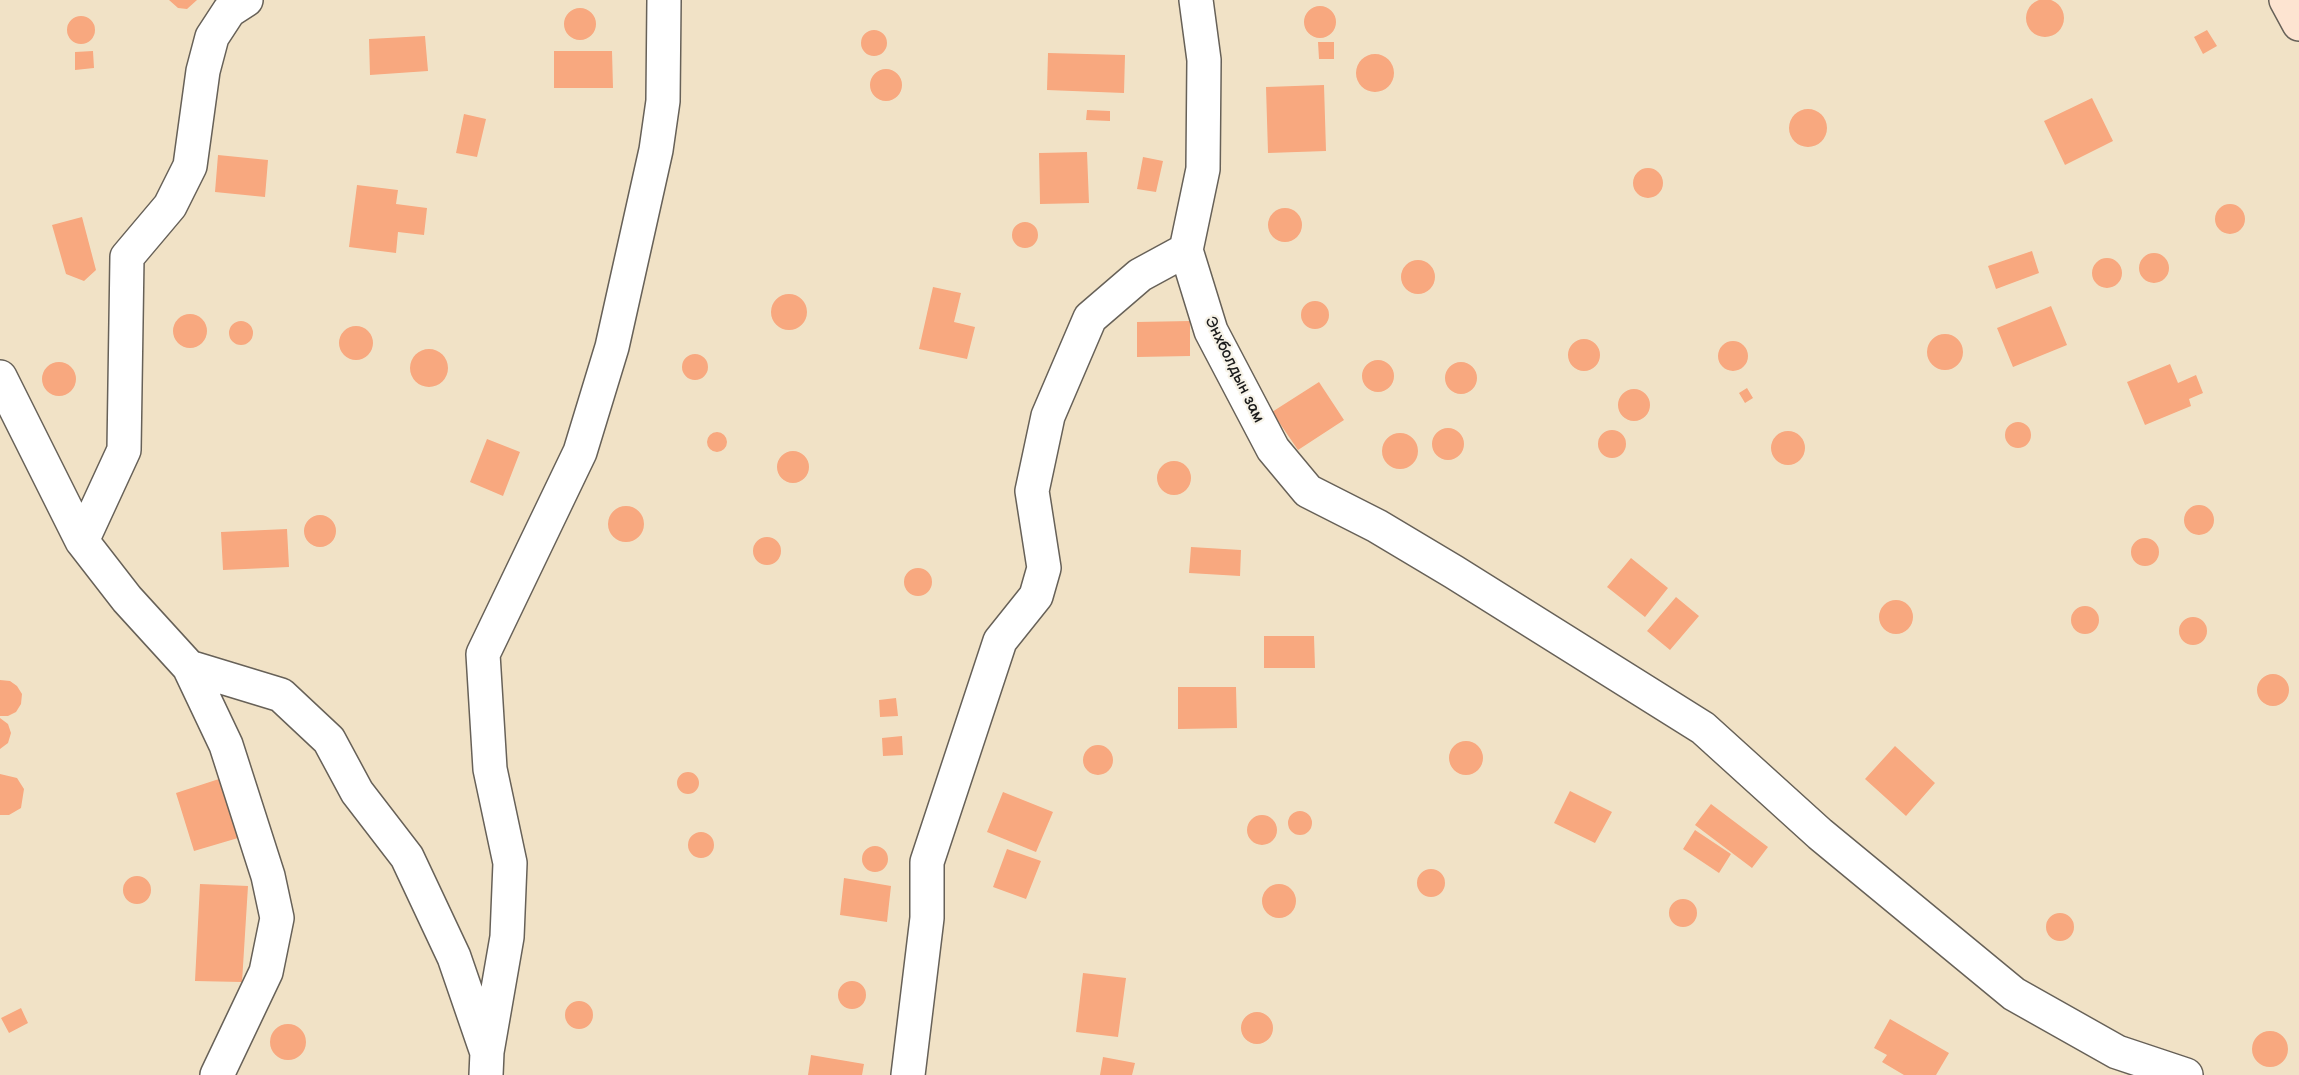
<!DOCTYPE html>
<html>
<head>
<meta charset="utf-8">
<style>
	body { margin:0 }
	canvas { display:block; background:#f1e2c6 }
</style>
</head>
<body>
<canvas width="2299" height="1075"></canvas>
<script>
const ctx = document.querySelector('canvas').getContext('2d');
ctx.lineJoin = 'round';
function fillPath(path, color) { ctx.fillStyle = color; ctx.fill(path, 'evenodd'); }
const toPath = rows => new Path2D(rows.map(r => 'M' + r).join(''));
function stroke(path, color, width, dash) { ctx.strokeStyle = color; ctx.lineWidth = width; ctx.lineCap = dash ? 'butt' : 'round'; ctx.setLineDash(dash || []); ctx.stroke(path); }
function label(font, color, halo, rows, align = 'center') {
  ctx.font = font + ' "Balsamiq Sans",sans-serif'; ctx.lineWidth = 4.5; ctx.setLineDash([]); ctx.textBaseline = 'middle'; ctx.strokeStyle = halo; ctx.fillStyle = color; for (const [text, x, y, turn = 0] of rows) {
    ctx.save(); ctx.translate(x, y); ctx.rotate((+turn || 0) * Math.PI / 180); ctx.textAlign = isNaN(turn) ? turn : align; if (halo) ctx.strokeText(text, 0, 0); ctx.fillText(text, 0, 0); ctx.restore();
  }
}
const building = toPath([
	'2026 18a19 19 0 1 1 38 0a19 19 0 1 1-38 0Z',
	[169,0,197,0,187,9,178,8],
	'1304 22a16 16 0 1 1 32 0a16 16 0 1 1-32 0Z',
	'564 24a16 16 0 1 1 32 0a16 16 0 1 1-32 0Z',
	'67 30a14 14 0 1 1 28 0a14 14 0 1 1-28 0Z',
	[2207,30,2217,46,2203,54,2194,37],
	'861 43a13 13 0 1 1 26 0a13 13 0 1 1-26 0Z',
	[425,36,428,71,370,75,369,39],
	[1318,42,1334,42,1334,59,1319,59],
	[93,51,94,68,75,70,75,52],
	[554,51,612,51,613,88,554,88],
	[1048,53,1125,55,1124,93,1047,90],
	'1356 73a19 19 0 1 1 38 0a19 19 0 1 1-38 0Z',
	'870 85a16 16 0 1 1 32 0a16 16 0 1 1-32 0Z',
	[1324,85,1326,151,1268,153,1266,87],
	[2092,98,2113,141,2065,165,2044,121],
	'1789 128a19 19 0 1 1 38 0a19 19 0 1 1-38 0Z',
	[1087,110,1110,111,1110,121,1086,120],
	[464,114,486,119,477,157,456,153],
	[1087,152,1089,203,1040,204,1039,153],
	[218,155,268,160,265,197,215,192],
	[1143,157,1163,161,1156,192,1137,189],
	'1633 183a15 15 0 1 1 30 0a15 15 0 1 1-30 0Z',
	[357,185,398,190,396,204,427,208,424,235,398,232,396,253,349,247],
	'2215 219a15 15 0 1 1 30 0a15 15 0 1 1-30 0Z',
	'1268 225a17 17 0 1 1 34 0a17 17 0 1 1-34 0Z',
	[82,217,96,270,84,281,66,274,52,225],
	'1012 235a13 13 0 1 1 26 0a13 13 0 1 1-26 0Z',
	[2032,251,2039,273,1996,289,1988,266],
	'2139 268a15 15 0 1 1 30 0a15 15 0 1 1-30 0Z',
	'2092 273a15 15 0 1 1 30 0a15 15 0 1 1-30 0Z',
	'1401 277a17 17 0 1 1 34 0a17 17 0 1 1-34 0Z',
	[933,287,961,293,954,322,975,327,967,359,919,349],
	'771 312a18 18 0 1 1 36 0a18 18 0 1 1-36 0Z',
	'1301 315a14 14 0 1 1 28 0a14 14 0 1 1-28 0Z',
	[2051,306,2067,345,2013,367,1997,328],
	'173 331a17 17 0 1 1 34 0a17 17 0 1 1-34 0Z',
	'229 333a12 12 0 1 1 24 0a12 12 0 1 1-24 0Z',
	[1190,321,1190,356,1137,357,1137,322],
	'339 343a17 17 0 1 1 34 0a17 17 0 1 1-34 0Z',
	'1927 352a18 18 0 1 1 36 0a18 18 0 1 1-36 0Z',
	'1568 355a16 16 0 1 1 32 0a16 16 0 1 1-32 0Z',
	'1718 356a15 15 0 1 1 30 0a15 15 0 1 1-30 0Z',
	'410 368a19 19 0 1 1 38 0a19 19 0 1 1-38 0Z',
	'682 367a13 13 0 1 1 26 0a13 13 0 1 1-26 0Z',
	'1362 376a16 16 0 1 1 32 0a16 16 0 1 1-32 0Z',
	'42 379a17 17 0 1 1 34 0a17 17 0 1 1-34 0Z',
	'1445 378a16 16 0 1 1 32 0a16 16 0 1 1-32 0Z',
	[2170,364,2178,383,2196,375,2203,393,2189,399,2191,406,2145,425,2127,382],
	[1319,382,1344,420,1298,450,1272,412],
	[1747,388,1753,398,1745,403,1739,393],
	'1618 405a16 16 0 1 1 32 0a16 16 0 1 1-32 0Z',
	'2005 435a13 13 0 1 1 26 0a13 13 0 1 1-26 0Z',
	'1432 444a16 16 0 1 1 32 0a16 16 0 1 1-32 0Z',
	'1598 444a14 14 0 1 1 28 0a14 14 0 1 1-28 0Z',
	'1771 448a17 17 0 1 1 34 0a17 17 0 1 1-34 0Z',
	'707 442a10 10 0 1 1 20 0a10 10 0 1 1-20 0Z',
	'1382 451a18 18 0 1 1 36 0a18 18 0 1 1-36 0Z',
	[487,439,520,452,503,496,470,482],
	'777 467a16 16 0 1 1 32 0a16 16 0 1 1-32 0Z',
	'1157 478a17 17 0 1 1 34 0a17 17 0 1 1-34 0Z',
	'2184 520a15 15 0 1 1 30 0a15 15 0 1 1-30 0Z',
	'608 524a18 18 0 1 1 36 0a18 18 0 1 1-36 0Z',
	'304 531a16 16 0 1 1 32 0a16 16 0 1 1-32 0Z',
	[287,529,289,567,223,570,221,532],
	'753 551a14 14 0 1 1 28 0a14 14 0 1 1-28 0Z',
	'2131 552a14 14 0 1 1 28 0a14 14 0 1 1-28 0Z',
	[1191,547,1241,550,1240,576,1189,573],
	[1631,558,1668,588,1645,617,1607,587],
	'904 582a14 14 0 1 1 28 0a14 14 0 1 1-28 0Z',
	[1676,597,1699,616,1670,650,1647,631],
	'1879 617a17 17 0 1 1 34 0a17 17 0 1 1-34 0Z',
	'2071 620a14 14 0 1 1 28 0a14 14 0 1 1-28 0Z',
	'2179 631a14 14 0 1 1 28 0a14 14 0 1 1-28 0Z',
	[1264,636,1314,636,1315,668,1264,668],
	'2257 690a16 16 0 1 1 32 0a16 16 0 1 1-32 0Z',
	[0,680,10,681,17,686,22,694,21,704,16,712,8,716,0,716],
	[1178,687,1236,687,1237,728,1178,729],
	[896,698,898,716,880,717,879,700],
	[0,718,8,724,11,733,8,743,0,749],
	[902,736,903,755,883,756,882,738],
	'1449 758a17 17 0 1 1 34 0a17 17 0 1 1-34 0Z',
	'1083 760a15 15 0 1 1 30 0a15 15 0 1 1-30 0Z',
	[1895,746,1935,783,1906,816,1865,779],
	'677 783a11 11 0 1 1 22 0a11 11 0 1 1-22 0Z',
	[0,774,17,778,24,789,21,808,9,815,0,815],
	[219,779,238,838,194,851,176,793],
	[1570,791,1612,812,1595,843,1554,823],
	[1003,792,1053,812,1036,852,987,832],
	[1711,804,1768,847,1752,868,1695,825],
	'1288 823a12 12 0 1 1 24 0a12 12 0 1 1-24 0Z',
	'1247 830a15 15 0 1 1 30 0a15 15 0 1 1-30 0Z',
	[1695,830,1731,854,1719,873,1683,849],
	'688 845a13 13 0 1 1 26 0a13 13 0 1 1-26 0Z',
	'862 859a13 13 0 1 1 26 0a13 13 0 1 1-26 0Z',
	[1007,849,1041,861,1026,899,993,887],
	'1417 883a14 14 0 1 1 28 0a14 14 0 1 1-28 0Z',
	'123 890a14 14 0 1 1 28 0a14 14 0 1 1-28 0Z',
	[844,878,891,886,887,922,840,915],
	'1262 901a17 17 0 1 1 34 0a17 17 0 1 1-34 0Z',
	[200,884,248,886,242,982,195,981],
	'1669 913a14 14 0 1 1 28 0a14 14 0 1 1-28 0Z',
	'2046 927a14 14 0 1 1 28 0a14 14 0 1 1-28 0Z',
	[1083,973,1126,978,1118,1037,1076,1032],
	'838 995a14 14 0 1 1 28 0a14 14 0 1 1-28 0Z',
	'565 1015a14 14 0 1 1 28 0a14 14 0 1 1-28 0Z',
	[21,1008,28,1023,9,1033,1,1018],
	'1241 1028a16 16 0 1 1 32 0a16 16 0 1 1-32 0Z',
	[1890,1019,1949,1053,1936,1075,1904,1075,1882,1062,1887,1055,1874,1048],
	'270 1042a18 18 0 1 1 36 0a18 18 0 1 1-36 0Z',
	'2252 1049a18 18 0 1 1 36 0a18 18 0 1 1-36 0Z',
	[811,1055,864,1064,862,1075,808,1075],
	[1103,1057,1135,1063,1132,1075,1100,1075]
]);
const street = toPath([
	[1196,0,1204,60,1203,169,1186,250,1211,331,1273,449,1308,491,1377,526,1454,572,1703,728,1820,834,2014,994,2117,1052,2186,1075],
	[0,377,82,541,127,599,189,667,226,745,268,876,277,918,266,972,217,1075],
	[82,541,124,450,127,257,170,206,190,166,203,71,212,37,229,11,246,0],
	[189,667,281,695,329,740,357,792,407,857,454,957,486,1050],
	[486,1075,487,1052,507,937,510,863,490,769,483,654,580,452,612,347,656,150,663,101,664,0],
	[908,1075,927,918,927,862,1000,641,1036,596,1044,568,1032,491,1048,416,1090,318,1140,275,1186,250]
]);
const secondary = toPath([
	[2286,0,2299,24]
]);
const streetNames = [
	["Энхболдын зам",1234,370,64]
];
fillPath(building, '#f8a87f');
stroke(street, '#676158', 36);
stroke(secondary, '#676158', 36);
stroke(street, '#fff', 33);
stroke(secondary, '#fde4d1', 33);
label('16px', '#1c1c1c', '#f7f3e8', streetNames);
</script>
</body>
</html>
